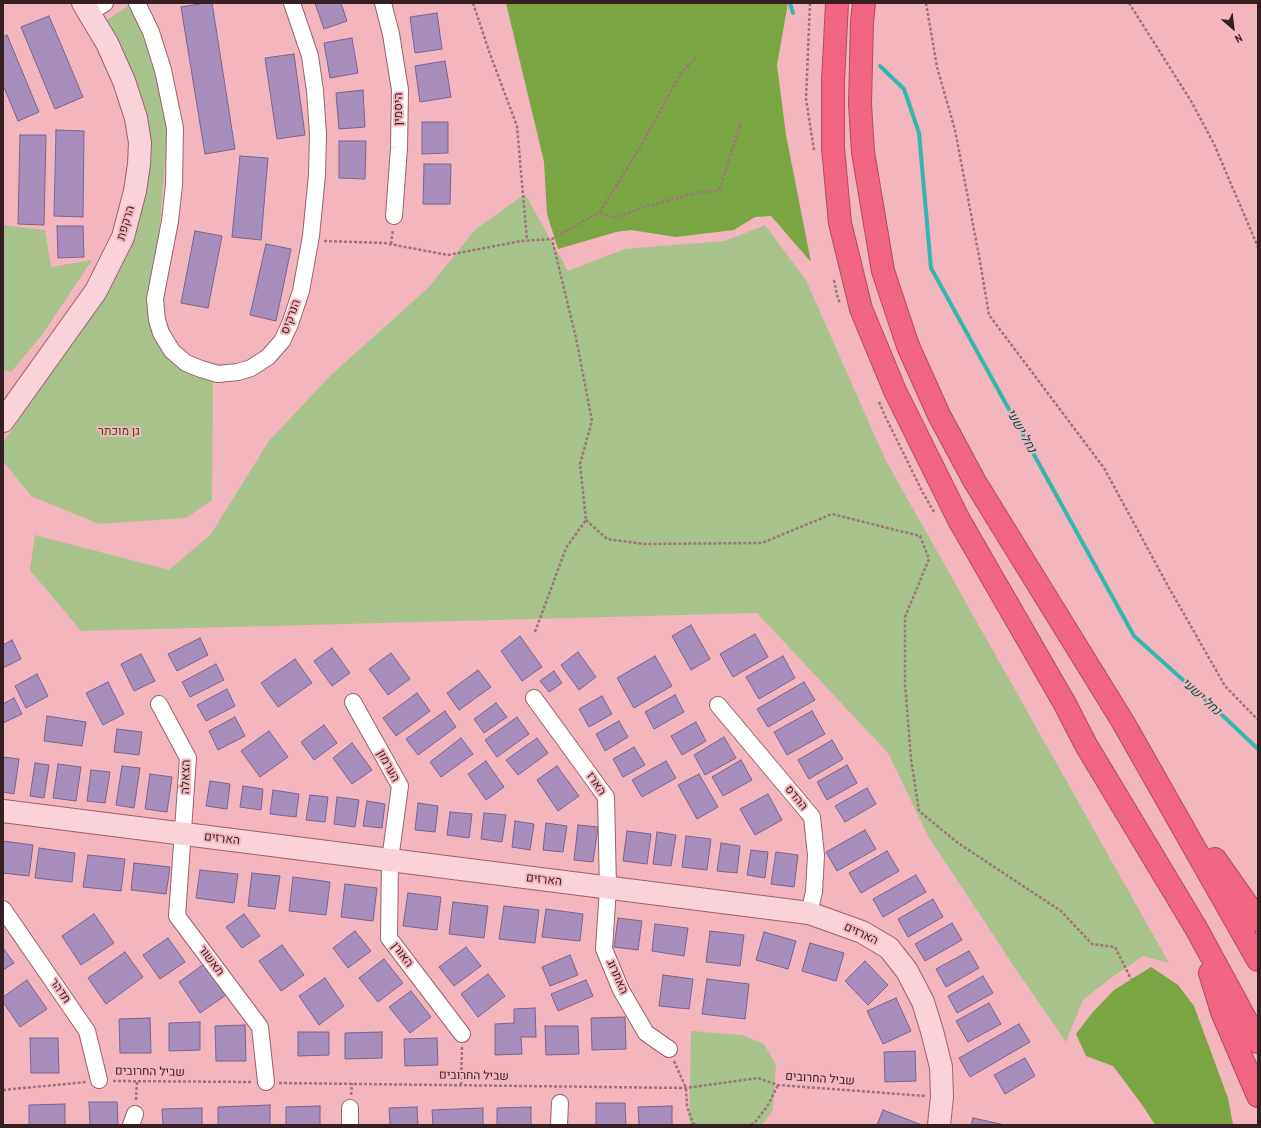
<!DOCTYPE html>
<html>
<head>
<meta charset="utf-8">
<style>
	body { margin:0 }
	#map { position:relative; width:1261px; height:1128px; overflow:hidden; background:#f3b5be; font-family:"Archivo Narrow",sans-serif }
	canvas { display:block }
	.frame { position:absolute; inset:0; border:4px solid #361f22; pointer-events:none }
	.north { position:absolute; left:1213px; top:8px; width:40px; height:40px; -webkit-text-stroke:3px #f3b5be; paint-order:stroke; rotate:152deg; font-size:11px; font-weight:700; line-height:16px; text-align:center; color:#361f22 }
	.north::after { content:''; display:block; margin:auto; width:14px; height:18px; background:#361f22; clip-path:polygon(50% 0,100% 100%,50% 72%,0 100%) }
</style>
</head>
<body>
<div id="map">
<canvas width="1261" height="1128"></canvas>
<div class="frame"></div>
<div class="north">N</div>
</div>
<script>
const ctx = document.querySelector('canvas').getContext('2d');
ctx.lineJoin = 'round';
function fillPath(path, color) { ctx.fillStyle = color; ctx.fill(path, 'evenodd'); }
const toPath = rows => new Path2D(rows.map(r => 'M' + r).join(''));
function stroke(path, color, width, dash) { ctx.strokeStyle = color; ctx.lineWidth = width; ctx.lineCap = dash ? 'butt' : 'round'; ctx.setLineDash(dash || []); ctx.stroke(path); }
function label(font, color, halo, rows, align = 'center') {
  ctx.font = font + ' "Archivo Narrow",Heebo,sans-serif'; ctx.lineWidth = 4; ctx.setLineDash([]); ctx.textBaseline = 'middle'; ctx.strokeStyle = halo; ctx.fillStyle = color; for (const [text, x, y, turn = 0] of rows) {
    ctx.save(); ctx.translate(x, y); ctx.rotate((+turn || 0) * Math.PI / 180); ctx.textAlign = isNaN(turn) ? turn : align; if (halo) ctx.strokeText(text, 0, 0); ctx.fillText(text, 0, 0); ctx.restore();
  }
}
const green = toPath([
	[133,3,156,57,167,137,152,319,169,357,213,383,212,500,186,518,99,524,31,496,3,461,3,443,105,294,145,143,105,21],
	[525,194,568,271,625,249,725,241,765,225,806,280,885,459,1169,963,1143,956,1111,978,1083,1000,1066,1042,1017,971,928,836,888,753,757,613,81,631,30,570,35,535,169,570,211,534,269,441,331,375,429,287,475,230],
	[3,225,45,230,51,267,92,260,42,335,11,372,3,369],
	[691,1031,742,1035,764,1044,776,1065,773,1110,762,1125,689,1125]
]);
const forest = toPath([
	[506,3,788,3,777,65,786,135,811,262,771,216,755,217,734,230,676,237,631,230,616,232,558,249,547,214,544,162],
	[1151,967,1178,985,1194,1006,1228,1098,1233,1125,1155,1125,1143,1106,1113,1066,1086,1056,1076,1034,1092,1013,1114,990]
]);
const stream = toPath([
	[790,3,793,13],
	[880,66,904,89,919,133,931,268,1134,636,1221,714,1258,749]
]);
const building = toPath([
	[206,3,212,3,235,149,205,154,181,7,206,3],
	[315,3,341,3,347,21,324,29,315,3],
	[437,13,442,49,415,53,410,17,437,13],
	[49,16,83,97,55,109,21,27,49,16],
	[7,35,39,112,18,121,3,85,3,37,7,35],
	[352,38,358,73,330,78,324,43,352,38],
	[294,54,305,135,277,139,265,58,294,54],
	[445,61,451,97,420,102,415,66,445,61],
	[363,90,365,127,339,129,336,93,363,90],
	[422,122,448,122,448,153,422,154,422,122],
	[56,130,84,131,83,217,54,216,56,130],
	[20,135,46,135,44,225,18,224,20,135],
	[339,141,366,141,365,179,339,178,339,141],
	[240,156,268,158,261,240,232,237,240,156],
	[424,164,451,164,450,204,423,204,424,164],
	[57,226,83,226,84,257,58,258,57,226],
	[195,231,222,236,208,308,181,303,195,231],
	[266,244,291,249,276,321,250,315,266,244],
	[691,625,710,659,691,670,672,636,691,625],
	[755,634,768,657,733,677,720,654,755,634],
	[520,636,542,667,522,681,501,651,520,636],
	[200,638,208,655,177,671,168,654,200,638],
	[12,640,21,659,3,668,3,645,12,640],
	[332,648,350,673,332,686,314,661,332,648],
	[578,652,596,677,579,690,561,665,578,652],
	[391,653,410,679,388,695,369,669,391,653],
	[141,654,155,681,134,691,121,664,141,654],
	[655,656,672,686,634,708,617,678,655,656],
	[783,656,795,678,759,699,746,677,783,656],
	[295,659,312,683,278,707,261,683,295,659],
	[216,664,224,680,190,697,182,682,216,664],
	[478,670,491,687,459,710,447,693,478,670],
	[554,671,562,683,549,692,540,681,554,671],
	[37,674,48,696,26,708,15,686,37,674],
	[108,682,124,714,103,725,86,693,108,682],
	[804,682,815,700,768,727,757,709,804,682],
	[227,689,235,706,206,721,197,705,227,689],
	[417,693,430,711,396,736,383,718,417,693],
	[675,695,684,712,654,729,645,712,675,695],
	[602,696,612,714,589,727,579,709,602,696],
	[14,698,22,714,3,723,3,704,14,698],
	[496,703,507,717,484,733,474,719,496,703],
	[445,711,456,727,418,755,406,739,445,711],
	[812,711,825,734,787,755,774,732,812,711],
	[47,716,86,722,82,746,44,741,47,716],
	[235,717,245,736,218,750,209,731,235,717],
	[517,717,529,734,497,757,485,740,517,717],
	[619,721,628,737,605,751,596,734,619,721],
	[696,722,706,741,682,755,671,736,696,722],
	[324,725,337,743,314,760,301,742,324,725],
	[117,729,142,732,139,755,114,752,117,729],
	[269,731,288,757,260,777,241,751,269,731],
	[724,737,736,758,705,775,694,755,724,737],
	[461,738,473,754,441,777,430,762,461,738],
	[537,738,548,753,518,775,506,760,537,738],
	[832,740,843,759,809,779,798,760,832,740],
	[352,743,372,770,352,784,333,758,352,743],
	[634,747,645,765,623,777,613,759,634,747],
	[3,757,19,759,14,794,3,792,3,757],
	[741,760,752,780,723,796,712,777,741,760],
	[486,761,504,787,486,800,468,774,486,761],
	[666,761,676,778,642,797,632,780,666,761],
	[35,763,49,765,44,798,30,796,35,763],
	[58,764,81,767,76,801,53,798,58,764],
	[847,765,857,783,827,800,817,782,847,765],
	[122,766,140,768,134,808,116,805,122,766],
	[557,766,579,796,558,811,537,780,557,766],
	[91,770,110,772,105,803,87,801,91,770],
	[150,774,172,777,167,812,145,809,150,774],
	[699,774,718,807,697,819,678,785,699,774],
	[210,781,230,784,227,809,206,806,210,781],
	[243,786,263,789,261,810,240,807,243,786],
	[867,788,876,804,845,822,835,806,867,788],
	[273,790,299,794,296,817,270,814,273,790],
	[768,794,782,820,755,835,740,809,768,794],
	[310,795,328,797,325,822,306,820,310,795],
	[337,797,359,800,355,827,334,824,337,797],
	[367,801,385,804,382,828,363,826,367,801],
	[418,803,438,806,435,832,415,830,418,803],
	[450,812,472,814,469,838,447,835,450,812],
	[484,813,506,815,502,842,481,839,484,813],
	[515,821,534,824,530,850,512,847,515,821],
	[546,823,567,826,563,852,543,850,546,823],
	[578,825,598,827,593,862,574,860,578,825],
	[865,830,876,849,837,871,826,852,865,830],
	[627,831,651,834,647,864,623,861,627,831],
	[657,832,676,835,671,866,653,864,657,832],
	[686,836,711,839,707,870,682,867,686,836],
	[3,841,33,845,29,876,3,873,3,841],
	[721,843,740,846,737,873,717,871,721,843],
	[39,848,75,853,72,882,35,878,39,848],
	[751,850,768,852,765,878,747,875,751,850],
	[887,851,899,871,861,893,849,873,887,851],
	[776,852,798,855,794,887,771,884,776,852],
	[88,855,125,859,121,891,83,887,88,855],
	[134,863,170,867,166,894,131,890,134,863],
	[200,870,238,874,234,903,196,898,200,870],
	[252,873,280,876,275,909,248,906,252,873],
	[916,875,926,892,883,917,873,899,916,875],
	[293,877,330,882,326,915,289,911,293,877],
	[345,884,377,888,373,921,341,917,345,884],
	[408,893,441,897,437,930,403,926,408,893],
	[933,899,943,917,908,937,898,919,933,899],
	[453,902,488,906,484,938,449,934,453,902],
	[504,906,539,910,535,943,499,939,504,906],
	[546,909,583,914,580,941,542,937,546,909],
	[94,914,114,943,81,965,62,936,94,914],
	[244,914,260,936,242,948,226,927,244,914],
	[618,918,642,921,638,950,614,947,618,918],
	[952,923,962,940,925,961,915,944,952,923],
	[655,924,688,928,684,956,652,951,655,924],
	[355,931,371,951,348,968,333,948,355,931],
	[710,931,744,935,740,966,706,962,710,931],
	[764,932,796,941,788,969,756,960,764,932],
	[168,938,185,962,160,979,143,955,168,938],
	[810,943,844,953,836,981,802,971,810,943],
	[282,945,304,975,281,991,259,961,282,945],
	[466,947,481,966,454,986,439,967,466,947],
	[3,948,14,963,3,970,3,948],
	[969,951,979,968,946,987,936,969,969,951],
	[125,952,143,977,106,1004,88,978,125,952],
	[570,955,578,975,550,986,542,967,570,955],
	[384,959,403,983,378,1002,359,978,384,959],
	[865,961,888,985,868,1005,845,981,865,961],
	[204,964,226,995,200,1013,179,982,204,964],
	[488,974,505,996,478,1017,461,994,488,974],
	[663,975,693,979,689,1009,659,1006,663,975],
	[983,976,993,993,957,1013,948,996,983,976],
	[325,978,344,1006,319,1025,299,996,325,978],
	[707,979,749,984,745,1019,702,1014,707,979],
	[27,980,47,1009,20,1027,3,1002,3,997,27,980],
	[586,980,593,996,558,1011,551,994,586,980],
	[411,991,431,1017,410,1033,389,1007,411,991],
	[896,998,911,1031,883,1044,867,1011,896,998],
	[989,1003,1001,1024,968,1042,956,1021,989,1003],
	[535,1008,536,1037,521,1037,522,1054,495,1055,495,1024,514,1023,514,1009,535,1008],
	[625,1017,626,1049,592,1050,591,1018,625,1017],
	[150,1018,151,1053,120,1053,119,1019,150,1018],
	[200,1022,200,1050,169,1051,169,1023,200,1022],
	[1019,1024,1030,1042,970,1077,959,1058,1019,1024],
	[245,1025,246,1061,216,1061,215,1026,245,1025],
	[545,1026,578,1026,579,1054,546,1055,545,1026],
	[298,1032,329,1032,329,1055,298,1056,298,1032],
	[382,1032,382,1058,345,1059,345,1033,382,1032],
	[30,1038,58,1038,59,1073,31,1073,30,1038],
	[437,1038,438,1065,405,1066,404,1039,437,1038],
	[915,1051,916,1081,885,1082,884,1052,915,1051],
	[1025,1058,1035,1076,1005,1094,994,1075,1025,1058],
	[89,1102,117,1102,118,1125,90,1125,89,1102],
	[596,1103,625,1103,626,1125,596,1125,596,1103],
	[65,1104,65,1125,29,1125,29,1105,65,1104],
	[270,1105,270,1125,218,1125,218,1107,270,1105],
	[320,1106,320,1125,286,1125,286,1107,320,1106],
	[672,1106,672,1125,639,1125,638,1107,672,1106],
	[417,1107,418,1125,390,1125,389,1108,417,1107],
	[531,1107,531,1125,497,1125,497,1108,531,1107],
	[202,1108,202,1125,163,1125,162,1109,202,1108],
	[483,1108,483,1125,433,1125,432,1110,483,1108],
	[883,1110,922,1125,877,1125,883,1110],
	[973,1118,1005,1125,971,1125,973,1118]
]);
const path = toPath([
	[473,3,490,54,517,126,527,240],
	[810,3,806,99,814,150],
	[926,3,937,67,955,130,979,256,989,315,1104,468,1168,586,1225,686,1258,720],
	[1129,3,1191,101,1214,144,1258,247],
	[600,212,615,218,647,206,701,192,719,191,741,122],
	[324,241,384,243,448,255,521,241,552,239,600,212,642,144,681,73,698,56],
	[391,244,393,230],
	[834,280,837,295,840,304],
	[879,402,886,418,923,493,934,512],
	[586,520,607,539,644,544,762,543,832,514,920,536,929,559,905,617,905,683,911,759,919,811,958,843,1061,911,1092,944,1115,947,1131,979],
	[535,632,566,548,586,520,580,464,592,421,576,338,552,239],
	[674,1061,686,1088,687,1107,693,1123,695,1125],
	[113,1081,252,1082],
	[279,1083,686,1088,758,1078,778,1085,926,1096],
	[461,1085,462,1047],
	[3,1090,86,1082],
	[351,1095,352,1083],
	[136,1100,137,1081],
	[751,1125,756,1121,768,1105,778,1085]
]);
const street = toPath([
	[137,3,151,32,163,70,175,128,174,185,170,221,155,299,157,320,161,333,172,351,186,363,201,369,218,374,238,372,251,368,268,357,282,341,290,324,301,291,311,236,317,175,318,134,315,91,310,56,292,3],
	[383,3,391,34,400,90,399,148,394,216],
	[89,13,105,3],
	[534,698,606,797,608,888,604,949,621,990,646,1033,669,1049],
	[353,702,400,786,390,860,389,938,462,1034],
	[159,704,188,758,177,916,260,1027,266,1082],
	[718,705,812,817,816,855,814,892,809,913],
	[3,909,87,1031,99,1080],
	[131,1125,135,1114],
	[350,1125,350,1108],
	[559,1125,560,1103]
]);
const secondary = toPath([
	[3,421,96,291,123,237,135,191,139,164,140,143,136,118,124,81,107,43,83,3],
	[3,811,809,913,862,932,889,948,907,971,923,1002,932,1031,941,1067,942,1097,939,1125]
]);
const highway = toPath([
	[837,3,833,81,833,148,840,223,861,309,895,391,959,520,1065,704,1086,745,1196,928,1258,1042],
	[864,3,862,22,860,104,863,152,883,271,908,346,939,415,975,482,1123,722,1258,960],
	[1215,859,1258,920],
	[1210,973,1222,1012,1258,1096]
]);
const streetNames = [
	["היסמין",399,109,-90],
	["הרקפת",126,223,-73],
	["הנרקיס",291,317,-70],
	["הערמון",388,766,61],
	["הצאלה",186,777,-89],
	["הארז",596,784,56],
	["ההדס",796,798,50],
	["הארזים",222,839,7],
	["הארזים",544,880,7],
	["הארזים",861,934,25],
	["האורן",402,955,53],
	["תאשור",211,961,53],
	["האתרוג",617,977,66],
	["תדהר",60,991,55],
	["שביל החרובים",150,1072,1],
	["שביל החרובים",474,1076,1],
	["שביל החרובים",820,1079,4]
];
const parkNames = [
	["גן מוכתר",119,432]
];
const waterNames = [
	["נחל ישעי",1021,431,61],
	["נחל ישעי",1201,697,42]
];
fillPath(green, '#a7c38b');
fillPath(forest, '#79a543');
stroke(stream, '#33b6af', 4);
fillPath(building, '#a88ebd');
stroke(building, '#7a628e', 1);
stroke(street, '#9a636b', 18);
stroke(secondary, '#9a636b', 24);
stroke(highway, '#b04c61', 24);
stroke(path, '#a0737a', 2.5, [3, 2]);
stroke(street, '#fff', 16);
stroke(secondary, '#fbd1da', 22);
stroke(highway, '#f16583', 22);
label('12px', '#361f22', '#f3b5be', streetNames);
label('12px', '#36520a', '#f3b5be', parkNames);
label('italic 13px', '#04524e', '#f3b5be', waterNames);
</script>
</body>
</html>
